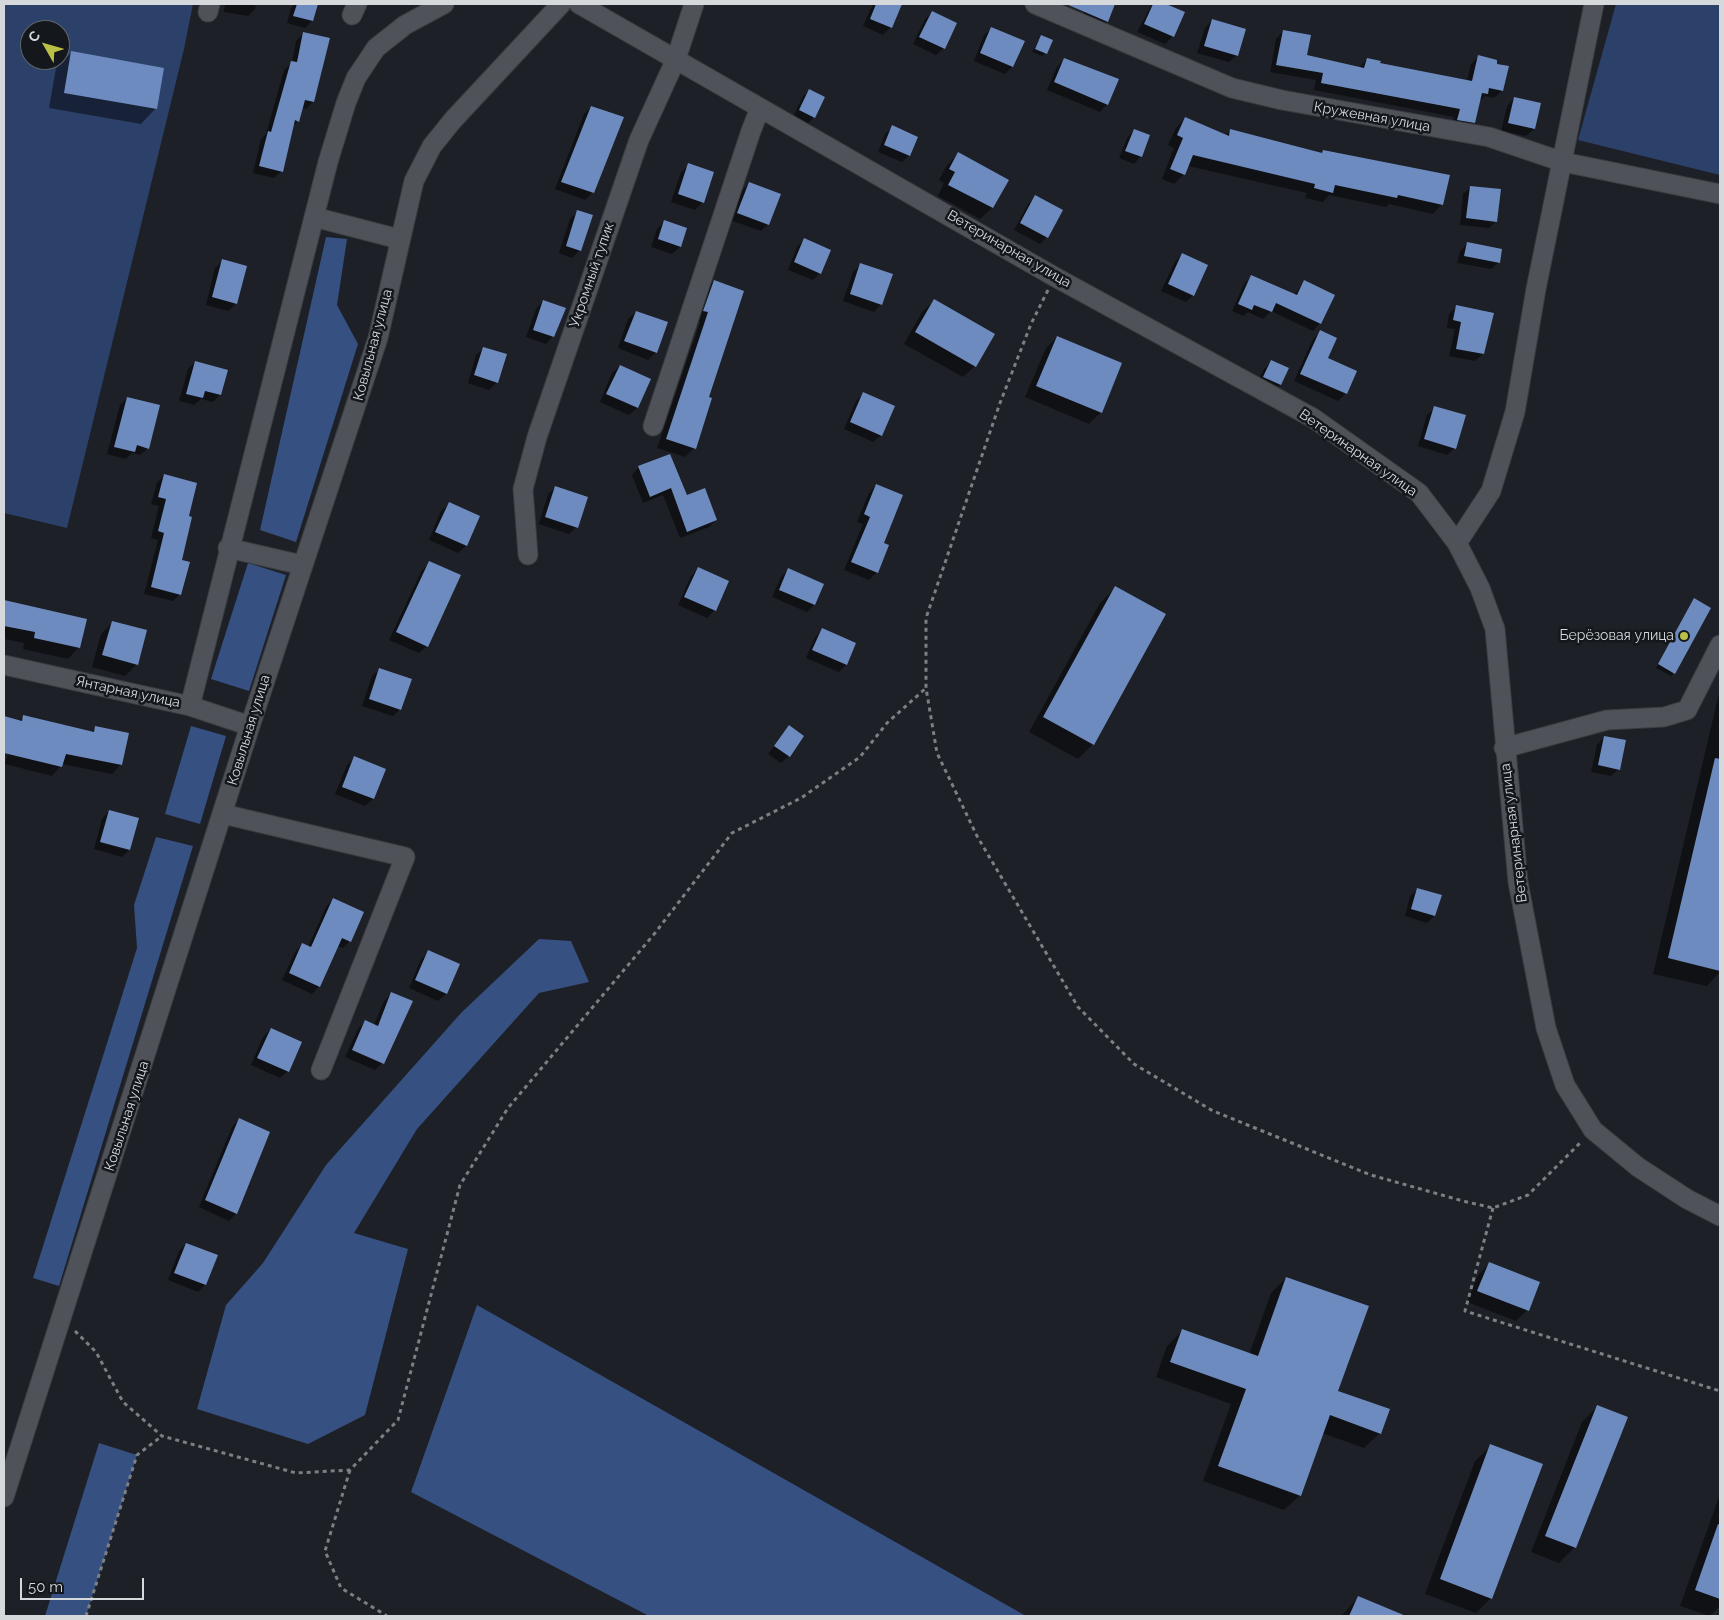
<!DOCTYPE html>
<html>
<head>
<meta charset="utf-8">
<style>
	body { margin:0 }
	#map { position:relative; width:1724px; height:1620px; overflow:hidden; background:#1d2026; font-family:Raleway,sans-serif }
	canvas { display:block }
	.frame { position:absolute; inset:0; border:5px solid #d6d9dc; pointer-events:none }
	.north { position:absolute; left:20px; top:20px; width:50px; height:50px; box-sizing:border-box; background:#14171c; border:1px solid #626569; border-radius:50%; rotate:308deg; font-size:14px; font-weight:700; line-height:20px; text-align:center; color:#d6d9dc }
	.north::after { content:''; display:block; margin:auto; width:18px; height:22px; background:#bac045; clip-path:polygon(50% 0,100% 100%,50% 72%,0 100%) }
	.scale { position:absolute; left:20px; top:1578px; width:124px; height:22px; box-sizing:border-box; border:2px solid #d6d9dc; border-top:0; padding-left:6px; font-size:15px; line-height:18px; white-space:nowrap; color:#d6d9dc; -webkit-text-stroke:4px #14171c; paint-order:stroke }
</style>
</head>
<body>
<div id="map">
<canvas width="1724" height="1620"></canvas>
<div class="frame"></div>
<div class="north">С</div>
<div class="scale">50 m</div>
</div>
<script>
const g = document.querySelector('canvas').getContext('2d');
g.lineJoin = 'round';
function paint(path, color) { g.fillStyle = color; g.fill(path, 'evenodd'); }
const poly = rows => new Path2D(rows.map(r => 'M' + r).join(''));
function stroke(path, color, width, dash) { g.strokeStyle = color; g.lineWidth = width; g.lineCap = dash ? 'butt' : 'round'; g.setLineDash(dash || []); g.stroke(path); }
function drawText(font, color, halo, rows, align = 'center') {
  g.font = font + ' Raleway,sans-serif'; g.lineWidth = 5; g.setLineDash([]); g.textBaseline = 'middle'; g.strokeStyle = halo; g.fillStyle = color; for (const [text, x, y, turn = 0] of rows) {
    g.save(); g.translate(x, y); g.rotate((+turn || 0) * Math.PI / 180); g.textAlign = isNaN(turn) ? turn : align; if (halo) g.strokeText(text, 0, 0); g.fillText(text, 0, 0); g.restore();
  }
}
const green = poly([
	[4,4,193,4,184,49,67,528,4,513],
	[30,30,60,30,60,60,30,60],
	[1616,4,1720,4,1720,175,1578,140]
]);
const forest = poly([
	[326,237,347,239,337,305,358,344,296,542,260,530],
	[248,563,286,575,249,691,211,679],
	[191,726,226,736,200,824,165,814],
	[156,837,193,846,59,1286,33,1278,137,948,134,905],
	[539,939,571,941,589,982,539,993,417,1129,354,1233,408,1249,365,1415,308,1444,197,1409,226,1305,263,1263,326,1165,461,1013],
	[477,1305,1026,1616,649,1616,411,1492],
	[99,1443,137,1455,86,1616,45,1616]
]);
const shadow = poly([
	[225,4,256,4,255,9,248,16,224,12],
	[295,4,316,5,312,21,305,28,287,23,291,8],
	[873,4,900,4,891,27,883,35,863,26],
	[1069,4,1114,4,1107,21,1100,28,1081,21,1085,11],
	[1152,4,1163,4,1183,12,1173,36,1165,44,1137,32],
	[932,12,944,48,936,55,913,44,925,19],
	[1212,20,1237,55,1229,62,1197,53,1205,28],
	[992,28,1023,42,1012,67,1005,74,974,61,984,35],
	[1283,31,1306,56,1359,68,1367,59,1379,64,1467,81,1471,64,1478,57,1502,91,1494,98,1485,96,1480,101,1474,122,1466,130,1451,127,1454,117,1314,90,1316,80,1270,72,1276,39],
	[304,33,313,102,306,109,302,108,298,121,292,127,282,171,274,178,253,173,261,139,266,134,284,70,292,63,296,41],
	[1041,36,1046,53,1042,56,1032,52],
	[71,53,156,108,141,124,49,108,56,68],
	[1065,59,1107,104,1100,112,1047,90,1057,67],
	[809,90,814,117,807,124,793,117,802,98],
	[1514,98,1539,104,1534,129,1526,136,1501,131,1507,106],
	[591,107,622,118,592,193,585,200,555,189,584,114],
	[1185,118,1225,136,1231,130,1321,154,1323,151,1442,204,1433,214,1389,204,1386,207,1329,195,1323,202,1305,198,1307,193,1188,166,1184,174,1174,184,1162,179,1174,148,1168,145,1176,128],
	[893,127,909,155,902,162,878,152,885,134],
	[1134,130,1141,156,1134,164,1119,158,1127,138],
	[958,154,1007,180,992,208,980,219,938,196,944,183,939,180,947,165],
	[689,165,703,202,695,210,671,202,681,172],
	[749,184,768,224,761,231,730,220,741,191],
	[1471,187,1496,221,1489,228,1460,225,1463,194],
	[1036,197,1047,237,1040,244,1014,230,1028,204],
	[578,212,580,250,572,258,559,253,570,219],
	[665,221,686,229,680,247,672,254,651,247,657,229],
	[804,240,820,273,813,280,788,270,797,247],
	[1467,244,1499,262,1491,269,1457,263,1460,251],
	[1182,254,1193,295,1186,302,1161,291,1175,262],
	[223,261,236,303,229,311,206,305,215,268],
	[860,265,881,304,874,312,843,301,853,272],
	[1252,277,1294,295,1304,282,1320,323,1313,331,1271,311,1263,319,1248,312,1244,316,1232,311,1244,284],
	[714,281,707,398,694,448,685,457,657,448,700,322,695,320,705,290],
	[543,301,553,336,546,344,526,337,536,309],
	[934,301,975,366,963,377,904,344,922,312],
	[1456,307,1483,354,1475,361,1449,356,1455,329,1447,328,1449,314],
	[636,312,656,352,648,360,618,348,628,319],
	[1321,332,1326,358,1346,393,1338,401,1294,381,1313,339],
	[1057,337,1121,364,1100,413,1089,424,1025,397,1046,348],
	[484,348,497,382,489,390,468,383,476,355],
	[1272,361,1287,369,1280,385,1272,392,1256,384,1264,369],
	[195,362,227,371,220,395,213,402,201,399,194,405,179,401,188,369],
	[620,366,649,379,637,408,629,415,600,402,612,373],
	[864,393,881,435,873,442,844,429,856,401],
	[127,398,148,448,140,455,132,453,126,459,107,454,120,405],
	[1435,408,1455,448,1447,455,1418,446,1427,415],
	[639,467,686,496,716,520,709,527,680,538,663,495,643,503,632,475],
	[164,475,187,517,180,561,180,594,173,601,144,594,158,540,151,538,159,506,151,504,157,483],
	[876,485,877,572,869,580,844,570,863,524,857,522,869,493],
	[556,487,577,527,569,534,539,524,548,494],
	[449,504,478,517,466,546,458,553,429,540,441,511],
	[430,563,427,646,419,653,389,640,422,570],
	[698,569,715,610,707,618,678,605,691,576],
	[788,570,823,584,814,605,807,612,772,597,781,577],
	[1115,588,1093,744,1078,759,1029,732,1100,603],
	[1694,600,1674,673,1671,676,1656,668],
	[4,602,85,620,79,647,68,659,23,649,24,643,4,639],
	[112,623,137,664,125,676,92,667,101,634],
	[822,630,855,644,846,665,839,672,806,658,815,637],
	[380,669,400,709,393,716,362,706,372,676],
	[1720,689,1720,972,1707,986,1653,974],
	[24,716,90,733,95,728,121,764,112,774,62,764,52,776,5,764,8,752,4,751,4,717,19,721],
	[789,727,789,756,781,763,768,754],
	[1604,737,1619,769,1611,776,1591,772,1597,745],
	[354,758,384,770,373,799,365,806,335,794,347,765],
	[109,811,129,850,122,857,94,849,102,819],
	[1418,889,1434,916,1427,923,1405,916,1410,896],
	[333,899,350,941,343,948,337,946,319,986,312,994,282,980,295,952,302,944,308,947,326,907],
	[429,952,458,965,446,994,438,1001,409,988,421,959],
	[391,994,382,1063,375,1070,345,1057,358,1029,366,1021,374,1025,384,1001],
	[271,1029,288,1071,280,1078,251,1065,263,1037],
	[239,1119,236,1213,229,1221,199,1207,232,1127],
	[186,1244,205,1285,198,1292,168,1280,179,1251],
	[1489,1264,1527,1310,1516,1321,1467,1302,1478,1275],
	[1286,1278,1337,1392,1380,1433,1364,1448,1322,1433,1300,1495,1284,1510,1203,1481,1231,1404,1156,1377,1167,1346,1182,1331,1249,1355,1271,1293],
	[1597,1407,1626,1418,1574,1548,1559,1563,1531,1552,1582,1422],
	[1491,1446,1491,1598,1476,1613,1425,1594,1475,1461],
	[1720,1494,1720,1606,1710,1616,1680,1606],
	[1358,1598,1404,1616,1341,1616]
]);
const building = poly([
	[297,4,318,4,313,21,293,16],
	[876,4,902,4,892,28,870,19],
	[1066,4,1115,4,1108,22],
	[1153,4,1166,4,1185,12,1174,37,1144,24],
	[932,11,957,23,945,49,919,37],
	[1212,19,1246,29,1238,56,1204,46],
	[991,27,1025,41,1013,67,980,53],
	[1283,30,1311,35,1307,55,1364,68,1367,58,1381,61,1380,63,1472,81,1478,55,1497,60,1497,64,1509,66,1503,91,1489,88,1488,94,1482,93,1475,123,1457,120,1460,109,1321,83,1323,73,1276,65],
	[303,32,330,38,314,102,305,100,299,122,295,120,283,172,259,166,268,131,271,132,291,61,297,62],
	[1041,35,1053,40,1047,54,1035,49],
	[71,51,164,68,157,109,64,93],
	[1064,58,1119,79,1108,105,1054,82],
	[809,89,825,97,815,118,799,110],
	[1514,97,1541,103,1535,129,1508,123],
	[591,106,624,117,594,193,561,182],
	[1185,117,1229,136,1230,129,1322,153,1323,150,1450,175,1443,205,1398,195,1397,198,1335,185,1333,193,1314,188,1315,184,1193,155,1185,175,1170,169,1183,138,1177,135],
	[892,125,918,137,910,156,884,145],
	[1134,129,1150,135,1142,157,1125,151],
	[958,152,1009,180,993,208,948,185,955,172,949,169],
	[688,163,714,172,704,203,678,194],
	[749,182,781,194,769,225,737,213],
	[1470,186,1501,189,1497,222,1466,218],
	[1035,195,1063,210,1048,238,1020,223],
	[577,210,593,215,581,251,566,246],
	[664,220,687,228,681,247,658,239],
	[804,238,831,250,821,274,794,262],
	[1467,242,1502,249,1500,263,1464,256],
	[1182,253,1208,265,1194,296,1168,284],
	[222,259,247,266,237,304,212,297],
	[860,263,893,274,882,305,850,294],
	[1251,275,1297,295,1304,280,1335,295,1321,324,1276,303,1272,312,1254,305,1252,310,1238,304],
	[714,280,744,291,709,397,712,398,696,449,666,439,708,312,703,311],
	[934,299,995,334,976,367,915,332],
	[543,300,566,308,554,337,533,330],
	[1456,305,1494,313,1484,354,1456,349,1461,322,1453,320],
	[636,311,668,322,657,353,624,341],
	[1320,330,1337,338,1328,358,1357,371,1347,394,1300,374],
	[1057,336,1122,363,1102,413,1036,386],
	[483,347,507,354,498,383,474,375],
	[1271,360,1289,368,1281,385,1263,377],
	[195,361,228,370,221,395,205,391,203,398,186,394],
	[620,365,651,379,638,408,606,394],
	[863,392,895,406,882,436,850,422],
	[127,397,160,405,149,449,137,445,135,452,114,447],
	[1434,406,1466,415,1456,449,1424,439],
	[670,454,687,495,705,488,717,520,687,532,671,488,650,497,638,466],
	[164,474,197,483,189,516,192,517,182,560,190,562,181,595,151,587,164,533,158,531,166,499,158,497],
	[876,484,903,495,884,543,889,545,878,573,851,562,870,517,864,514],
	[555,486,588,497,578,528,545,517],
	[449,502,480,516,467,546,435,532],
	[429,561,461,575,428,647,396,632],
	[698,567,729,581,716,611,684,597],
	[788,568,824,584,815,605,779,590],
	[1115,586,1166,614,1094,745,1043,717],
	[1694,598,1711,608,1675,674,1658,664],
	[4,600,87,619,80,648,34,638,35,632,4,626],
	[112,621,147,630,138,665,102,655],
	[822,628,856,643,847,665,812,650],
	[379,668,412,679,401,710,369,699],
	[23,715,94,732,95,726,129,733,122,765,66,754,62,767,4,753,4,716,22,721],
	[789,725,804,736,790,757,774,746],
	[1604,736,1626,740,1620,770,1598,765],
	[354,756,386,769,374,799,342,787],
	[1715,758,1720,759,1720,971,1668,958],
	[109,810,139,818,130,850,100,842],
	[1417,888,1442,895,1435,916,1411,909],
	[333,898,364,912,351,942,342,938,320,987,289,973,302,943,311,947],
	[428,950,460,964,447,994,415,980],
	[391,992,413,1001,384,1064,352,1050,365,1020,378,1026],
	[271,1028,302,1042,289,1072,257,1058],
	[239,1118,270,1132,237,1214,205,1200],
	[186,1243,218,1255,206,1285,174,1273],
	[1489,1262,1540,1282,1529,1311,1477,1291],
	[1286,1277,1369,1306,1338,1391,1390,1409,1381,1434,1330,1415,1301,1496,1218,1466,1246,1389,1170,1362,1182,1329,1258,1356],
	[1597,1405,1628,1417,1576,1548,1545,1536],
	[1490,1444,1543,1464,1492,1599,1440,1579],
	[1718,1524,1720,1525,1720,1599,1695,1590],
	[1358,1596,1406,1616,1349,1616]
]);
const path = poly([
	[1048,290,1031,324,1000,403,926,618,926,688,937,753,977,836,1078,1007,1134,1064,1213,1111,1371,1175,1463,1201,1493,1208,1528,1195,1582,1141],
	[1493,1208,1465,1311,1720,1391],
	[75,1331,96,1352,123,1402,162,1436,296,1473,350,1470,398,1420,460,1185,508,1108,655,933,732,833,801,798,860,757,887,723,926,688],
	[350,1470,325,1551,341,1588,387,1616],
	[86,1616,137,1455,162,1436]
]);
const minor = poly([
	[579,4,1055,277,1313,418,1419,493,1457,543,1480,588,1495,629,1518,882,1546,1028,1565,1085,1593,1130,1638,1167,1687,1199,1720,1216],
	[1035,4,1232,88,1282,100,1489,137,1563,162,1720,194],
	[208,12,210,4],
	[352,15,357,4],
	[314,217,399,239],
	[653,426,751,131,760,108],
	[1457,543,1491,491,1515,412,1536,289,1594,4],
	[228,548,302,565],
	[528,555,523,489,537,437,639,140,676,59,694,4],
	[4,665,190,706,250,726],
	[190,706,328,162,346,103,356,78,376,48,405,25,444,4],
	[1504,748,1607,720,1664,717,1687,710,1720,645],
	[223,814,405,857,321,1070],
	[4,1497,250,726,378,338,414,181,432,146,453,120,561,4]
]);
const markers = [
	[1684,636,5,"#bac045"]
];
const streetNames = [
	["Кружевная улица",1372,117,10],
	["Ветеринарная улица",1009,249,30],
	["Укромный тупик",592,275,-71],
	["Ковыльная улица",373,345,-75],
	["Ветеринарная улица",1358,453,35],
	["Янтарная улица",128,692,12],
	["Ковыльная улица",249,730,-73],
	["Ветеринарная улица",1514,833,-97],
	["Ковыльная улица",127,1116,-72]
];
const poiNames = [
	["Берёзовая улица",1674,636]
];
paint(green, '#2c4169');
paint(forest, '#365081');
paint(shadow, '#0007');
paint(building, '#6e8bc0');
stroke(minor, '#393c40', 21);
stroke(path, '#7c7f84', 3, [4, 4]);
stroke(minor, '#4f5359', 19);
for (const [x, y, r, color] of markers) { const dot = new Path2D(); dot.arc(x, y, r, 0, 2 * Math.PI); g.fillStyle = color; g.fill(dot); stroke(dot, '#14171c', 2); }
drawText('14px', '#d6d9dc', '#14171c', streetNames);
drawText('14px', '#d6d9dc', '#14171c', poiNames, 'right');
</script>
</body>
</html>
